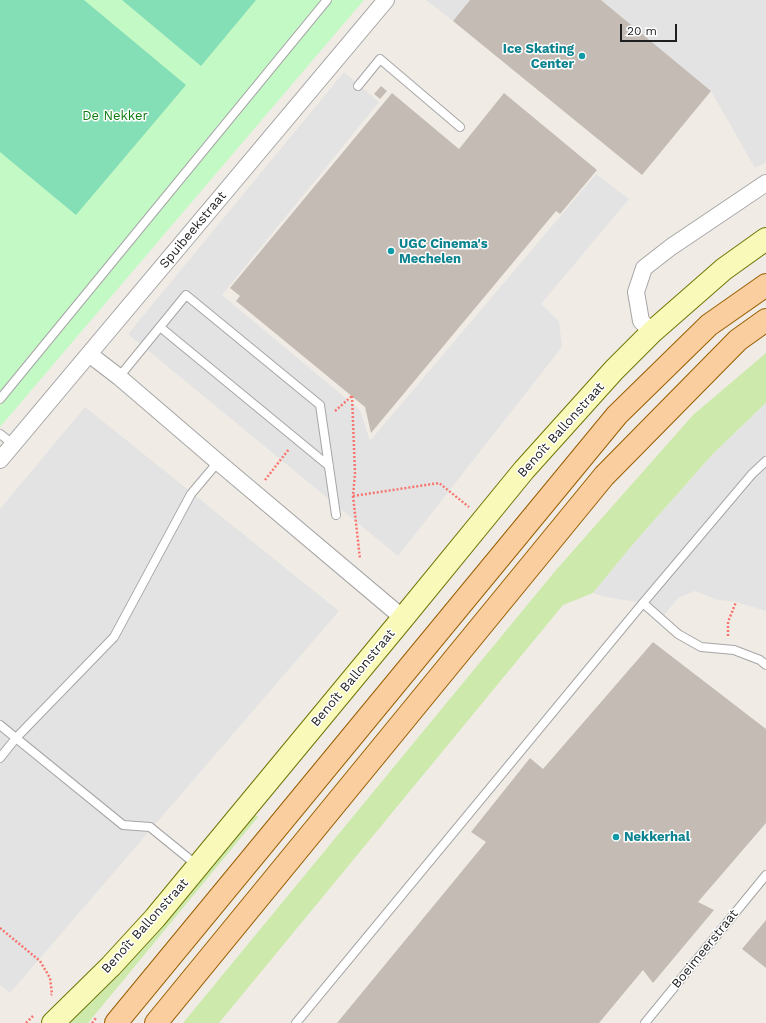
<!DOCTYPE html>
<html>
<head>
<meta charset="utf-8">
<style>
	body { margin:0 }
	#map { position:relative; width:766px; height:1023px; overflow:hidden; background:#f0ece5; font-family:"Work Sans",sans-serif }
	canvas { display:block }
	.scale { position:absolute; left:620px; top:24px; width:57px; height:18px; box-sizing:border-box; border:2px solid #1f1f1f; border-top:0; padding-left:5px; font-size:12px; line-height:14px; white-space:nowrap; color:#1f1f1f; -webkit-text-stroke:3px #fff; paint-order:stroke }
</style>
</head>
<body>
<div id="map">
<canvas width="766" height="1023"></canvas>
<div class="scale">20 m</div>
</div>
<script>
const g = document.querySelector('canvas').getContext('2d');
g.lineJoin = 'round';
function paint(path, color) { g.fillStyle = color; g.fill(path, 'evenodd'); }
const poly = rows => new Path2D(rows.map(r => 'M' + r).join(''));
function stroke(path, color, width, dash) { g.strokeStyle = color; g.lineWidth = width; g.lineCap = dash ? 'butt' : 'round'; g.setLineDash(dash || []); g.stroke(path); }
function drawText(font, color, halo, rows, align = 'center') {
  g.font = font + ' "Work Sans",sans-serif'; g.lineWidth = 3; g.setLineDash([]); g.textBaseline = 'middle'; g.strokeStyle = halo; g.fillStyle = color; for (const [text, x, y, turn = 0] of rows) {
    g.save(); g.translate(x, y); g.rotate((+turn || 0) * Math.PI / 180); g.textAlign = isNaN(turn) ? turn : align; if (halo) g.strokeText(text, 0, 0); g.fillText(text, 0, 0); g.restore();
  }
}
const grass = poly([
	[766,353,766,403,713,454,635,542,593,593,563,605,219,1023,183,1023,556,570,693,415],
	[255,815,258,817,88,1023,68,1023,163,925]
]);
const park = poly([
	[0,0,364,0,0,427]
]);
const pitch = poly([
	[0,0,84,0,186,85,76,215,0,152],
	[122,0,256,0,201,66]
]);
const parking = poly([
	[426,0,470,0,453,21],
	[601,0,766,0,766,162,755,168,711,91],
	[344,72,379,102,222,295,360,410,370,441,596,174,629,199,541,304,559,321,562,347,398,556,128,334],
	[766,403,766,611,736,602,718,600,695,591,678,598,661,619,643,603,605,597,593,593,635,542,713,454],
	[85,407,339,611,10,993,0,985,0,509]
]);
const building = poly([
	[470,0,601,0,711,91,642,175,453,21],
	[381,86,387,91,380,99,374,94],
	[392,93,459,149,504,93,597,170,560,214,556,211,371,433,365,407,236,301,240,296,230,288],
	[653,642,766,729,766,823,698,902,714,910,653,983,643,970,599,1023,337,1023,486,842,471,832,530,758,543,769],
	[766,920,766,968,742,949]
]);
const path = poly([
	[352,396,355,473,353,496,360,559],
	[335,411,352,396],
	[265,480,289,449],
	[353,496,439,483,469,507],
	[728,636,728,622,736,602],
	[0,928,40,961,50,978,52,994,51,995],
	[26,1023,33,1016],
	[92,1023,96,1018]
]);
const lane = poly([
	[358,86,380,59,460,127],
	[160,327,329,466],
	[119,377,186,295,320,405,336,515],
	[0,399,327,0],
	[0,434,13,444],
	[643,603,678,634,701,647,734,650,760,660,766,665],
	[0,725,123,825,150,827,198,866],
	[0,758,16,738,114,637,191,494,218,462],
	[296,1023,643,603,752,474,766,461],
	[645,1023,766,875]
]);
const street = poly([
	[652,332,641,321,636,292,644,268,671,247,766,183],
	[89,354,119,377,218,462,403,618],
	[0,460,386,0]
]);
const secondary = poly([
	[53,1023,111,966,155,918,403,618,524,470,614,370,652,332,724,269,766,239]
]);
const primary = poly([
	[116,1023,617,415,709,325,766,285],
	[156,1023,604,476,738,340,766,320]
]);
const markers = [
	[582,56,4,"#0f9aa8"],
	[391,251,4,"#0f9aa8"],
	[616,837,4,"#0f9aa8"]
];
const cultureNames = [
	["Ice Skating",574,49,"right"],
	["Center",574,64,"right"],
	["UGC Cinema's",399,244],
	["Mechelen",399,259],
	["Nekkerhal",624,837]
];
const parkNames = [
	["De Nekker",115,116]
];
const streetNames = [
	["Spuibeekstraat",193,230,-50],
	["Benoît Ballonstraat",561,430,-48],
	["Benoît Ballonstraat",353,678,-50],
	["Benoît Ballonstraat",145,926,-48],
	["Boeimeerstraat",705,949,-51]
];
paint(grass, '#cde9ac');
paint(park, '#c3f9c5');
paint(pitch, '#84deb6');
paint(parking, '#e3e3e3');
paint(building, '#c4bbb5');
stroke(lane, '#a6a6a6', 10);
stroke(street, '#a6a6a6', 18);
stroke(secondary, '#707606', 24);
stroke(primary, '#985e02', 24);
stroke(path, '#f8756e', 2.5, [2, 2]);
stroke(lane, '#fff', 8);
stroke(street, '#fff', 16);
stroke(secondary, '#f9f9ba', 22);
stroke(primary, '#fbce9f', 22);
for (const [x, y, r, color] of markers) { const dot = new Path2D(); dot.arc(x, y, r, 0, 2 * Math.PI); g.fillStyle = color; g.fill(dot); stroke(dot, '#fff', 1.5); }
drawText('bold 13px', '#0d838f', '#fff', cultureNames, 'left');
drawText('13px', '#0d7d10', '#fff', parkNames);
drawText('13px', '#1f1f1f', '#fff', streetNames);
</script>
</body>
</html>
